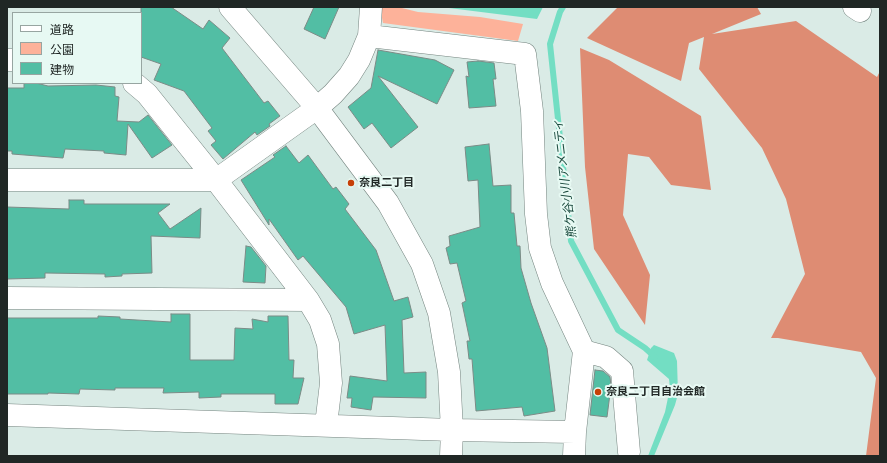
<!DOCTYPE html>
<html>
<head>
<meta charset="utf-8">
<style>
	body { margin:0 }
	#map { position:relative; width:887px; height:463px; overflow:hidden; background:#daebe6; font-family:Raleway,"Noto Sans JP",sans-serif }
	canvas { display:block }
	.frame { position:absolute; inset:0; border:8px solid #202725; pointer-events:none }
	.legend { position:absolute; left:12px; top:12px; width:130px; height:72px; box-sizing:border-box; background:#e7f9f3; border:1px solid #97a5a1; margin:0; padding:5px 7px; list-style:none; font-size:12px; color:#202725 }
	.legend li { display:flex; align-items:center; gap:8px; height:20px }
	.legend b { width:20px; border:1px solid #97a5a1 }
</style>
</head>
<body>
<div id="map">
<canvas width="887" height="463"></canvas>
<div class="frame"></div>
<ul class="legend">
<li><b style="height:5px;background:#fff"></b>道路</li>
<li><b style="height:11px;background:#fdb29a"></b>公園</li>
<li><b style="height:11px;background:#52bea4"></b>建物</li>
</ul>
</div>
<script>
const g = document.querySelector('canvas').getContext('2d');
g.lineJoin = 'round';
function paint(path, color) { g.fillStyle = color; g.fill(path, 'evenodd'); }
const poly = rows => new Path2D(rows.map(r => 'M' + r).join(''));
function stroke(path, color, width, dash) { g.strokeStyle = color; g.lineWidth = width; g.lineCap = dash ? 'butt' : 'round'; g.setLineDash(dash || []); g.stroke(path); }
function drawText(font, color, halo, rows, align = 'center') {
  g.font = font + ' Raleway,"Noto Sans JP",sans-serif'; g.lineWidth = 4; g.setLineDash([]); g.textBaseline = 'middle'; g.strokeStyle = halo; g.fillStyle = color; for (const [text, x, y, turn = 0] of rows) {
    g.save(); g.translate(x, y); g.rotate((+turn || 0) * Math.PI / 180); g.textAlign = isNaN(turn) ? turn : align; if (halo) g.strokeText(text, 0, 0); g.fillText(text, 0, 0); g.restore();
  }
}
const green = poly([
	[380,7,398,7,418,12,480,17,523,24,518,41,383,23]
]);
const forest = poly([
	[618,7,757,7,761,14,712,34,796,21,877,77,880,71,880,456,866,456,876,378,861,352,778,338,771,338,805,274,786,199,762,148,699,69,704,37,689,43,681,81,587,38],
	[580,48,609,60,701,116,711,190,671,185,649,157,628,154,623,215,650,275,645,325,594,249,585,167]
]);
const water = poly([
	[441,7,543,7,537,19],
	[654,345,674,353,677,361,678,394,675,405,654,456,648,456,665,412,670,388,669,379,647,360,651,348]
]);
const stream = poly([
	[563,7,560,12,550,44,571,241,618,330,645,348,655,357]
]);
const building = poly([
	[141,7,171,7,203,29,209,20,230,38,222,48,264,103,268,101,280,116,269,124,270,126,257,135,255,132,223,159,211,145,216,141,208,131,212,128,184,91,154,80,161,64,141,57,141,7],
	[314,7,339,7,325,39,304,29,314,7],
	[378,50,435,60,454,70,437,104,378,76,418,127,391,148,372,123,364,129,348,107,371,88,378,50],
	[478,61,494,63,496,79,493,79,496,106,469,108,466,76,469,77,467,62,478,61],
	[24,83,36,83,48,86,96,85,115,87,115,96,119,97,117,121,139,122,148,115,172,145,152,158,128,124,126,155,104,153,104,151,65,149,63,158,12,154,12,151,7,151,7,88,24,88,24,83],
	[489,144,493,186,511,185,511,213,514,213,517,246,520,246,521,268,531,303,547,348,555,411,524,416,522,407,476,411,472,359,469,359,467,341,470,341,462,303,466,301,457,263,450,264,446,248,450,246,449,236,480,227,478,180,468,181,465,147,489,144],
	[286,146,299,163,308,155,333,189,336,187,349,204,345,209,376,250,394,301,408,297,413,317,402,320,404,373,426,372,426,398,373,397,371,410,351,407,352,398,347,398,350,376,387,381,385,325,354,334,346,307,303,256,298,260,269,219,269,225,241,180,275,157,273,155,286,146],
	[69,200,84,200,84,204,170,204,158,213,170,229,201,208,200,238,151,236,152,273,122,274,122,276,105,277,105,274,45,273,45,278,7,279,7,207,69,209,69,200],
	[246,246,251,247,266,266,265,283,243,282,246,246],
	[171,314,190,314,190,360,234,360,235,328,253,329,252,319,268,322,268,316,288,316,289,360,294,360,293,378,304,378,298,404,275,404,275,394,221,394,221,397,199,398,199,392,163,393,164,388,115,388,115,390,80,389,79,394,48,393,48,394,7,394,7,318,98,318,98,316,120,317,120,319,171,322,171,314],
	[595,370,603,371,610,377,611,386,607,417,590,415,595,370]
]);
const minor = poly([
	[230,7,317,108,388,203,422,264,439,313,449,372,452,430,451,456],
	[854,7,860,11],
	[369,36,525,54,532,111,536,214,540,248,552,283,584,351,575,432,574,456],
	[7,60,13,60],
	[134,83,147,94,216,180,308,300,320,320,328,344,331,383,326,425],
	[7,180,216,180,317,108,333,94,349,76,359,60,369,36,371,7],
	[7,298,308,300],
	[584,351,606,357,622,371,629,452],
	[7,415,452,430,575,432]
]);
const markers = [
	[351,183,4,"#c63f07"],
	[598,392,4,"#c63f07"]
];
const poiNames = [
	["奈良二丁目",359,183],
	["奈良二丁目自治会館",606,392]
];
const waterNames = [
	["熊ケ谷小川アメニティ",565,179,-97]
];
paint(green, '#fdb29a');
paint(forest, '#de8c73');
paint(water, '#73dec3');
stroke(stream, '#73dec3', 6);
paint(building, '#52bea4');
stroke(building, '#7b8b86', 1);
stroke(minor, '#74847f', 23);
stroke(minor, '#fff', 22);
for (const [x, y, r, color] of markers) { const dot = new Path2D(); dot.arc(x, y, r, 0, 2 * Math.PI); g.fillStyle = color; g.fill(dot); stroke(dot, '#e7f9f3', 1.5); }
drawText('bold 11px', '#202725', '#e7f9f3', poiNames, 'left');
drawText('italic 12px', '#1b4a3e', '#e7f9f3', waterNames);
</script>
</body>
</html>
